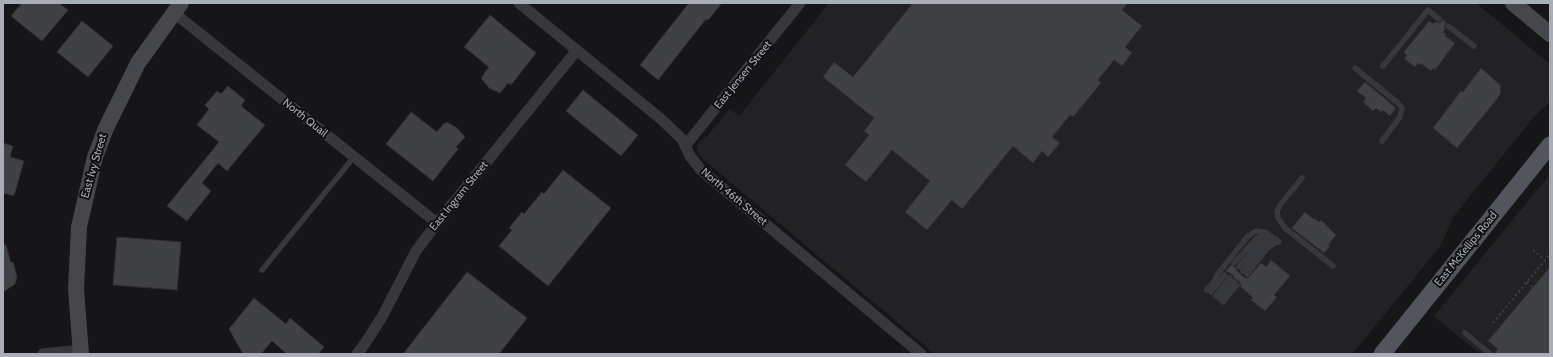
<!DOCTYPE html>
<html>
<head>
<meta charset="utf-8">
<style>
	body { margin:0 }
	#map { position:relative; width:1553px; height:357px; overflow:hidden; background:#161618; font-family:Cabin,sans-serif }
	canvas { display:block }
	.frame { position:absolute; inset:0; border:4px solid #a8adb8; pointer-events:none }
</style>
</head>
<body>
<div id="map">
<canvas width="1553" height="357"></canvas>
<div class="frame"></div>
</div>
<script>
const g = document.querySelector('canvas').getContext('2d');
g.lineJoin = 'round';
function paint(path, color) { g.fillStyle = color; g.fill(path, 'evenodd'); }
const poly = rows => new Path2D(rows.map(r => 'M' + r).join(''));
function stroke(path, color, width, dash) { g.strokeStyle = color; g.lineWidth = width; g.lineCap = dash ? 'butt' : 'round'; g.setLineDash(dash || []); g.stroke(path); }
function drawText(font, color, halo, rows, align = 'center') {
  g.font = font + ' Cabin,sans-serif'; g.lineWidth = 4; g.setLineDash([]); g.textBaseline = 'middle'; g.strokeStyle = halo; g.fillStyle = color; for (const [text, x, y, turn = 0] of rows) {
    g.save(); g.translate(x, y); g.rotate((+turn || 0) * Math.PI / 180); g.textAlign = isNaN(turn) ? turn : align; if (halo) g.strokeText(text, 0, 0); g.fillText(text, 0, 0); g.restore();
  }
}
const built = poly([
	[829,3,1476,3,1550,64,1550,102,1534,117,1453,217,1441,245,1359,346,1351,354,935,354,704,160,698,153,697,148,698,143,708,135,730,109,739,116],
	[1550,174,1550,354,1480,354,1434,316]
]);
const building = poly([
	[22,3,59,3,68,10,42,41,11,16,22,3],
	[689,3,722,3,708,20,706,19,658,80,640,65,689,3],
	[913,3,1128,3,1122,10,1142,26,1125,47,1132,53,1122,66,1114,60,1098,80,1101,83,1073,117,1070,115,1052,137,1060,143,1048,157,1042,151,1033,163,1013,146,962,209,952,200,927,230,905,212,930,181,892,150,866,182,845,165,869,135,864,131,874,118,823,77,834,62,853,77,913,3],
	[490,15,536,53,511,85,508,83,500,93,489,88,481,78,489,67,464,47,490,15],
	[1443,20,1446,22,1444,26,1445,29,1443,32,1446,34,1445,36,1455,43,1435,70,1434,68,1431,71,1422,64,1421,65,1418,63,1415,67,1404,59,1407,55,1404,52,1429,21,1433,24,1436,22,1440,23,1443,20],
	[82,21,113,46,88,77,57,52,82,21],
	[1481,68,1500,85,1501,92,1497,99,1457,148,1433,128,1461,91,1463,92,1481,68],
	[1365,82,1396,108,1390,116,1383,110,1381,112,1376,108,1373,111,1363,102,1366,98,1357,91,1365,82],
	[228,86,245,100,241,106,265,125,227,171,218,163,202,183,211,191,187,221,167,206,219,142,197,125,209,109,205,105,217,91,221,94,228,86],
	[583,90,638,135,621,156,566,111,583,90],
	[411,112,437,132,444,123,445,124,447,122,457,128,465,137,456,147,458,149,433,181,386,144,411,112],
	[3,143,13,146,10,157,24,161,14,196,3,193,3,143],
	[563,170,611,208,548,286,499,246,512,230,509,228,522,212,524,214,542,192,544,194,563,170],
	[1305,212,1313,219,1314,218,1319,222,1321,220,1336,235,1328,245,1330,246,1324,253,1292,228,1305,212],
	[117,237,181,242,177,290,113,285,117,237],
	[3,245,6,245,11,263,13,262,17,277,15,284,3,292,3,245],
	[1271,260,1290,276,1274,295,1277,297,1265,311,1251,300,1253,298,1241,287,1240,282,1234,278,1233,275,1226,271,1231,265,1235,267,1236,270,1245,278,1248,278,1261,263,1266,267,1271,260],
	[1550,267,1550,354,1494,354,1498,349,1488,341,1550,267],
	[467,272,527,318,499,354,403,354,467,272],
	[254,298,286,324,290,318,324,347,318,354,287,354,272,341,261,354,243,354,229,329,254,298]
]);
const path = poly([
	[1533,250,1545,260],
	[1527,282,1539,293],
	[1534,294,1540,287],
	[1493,323,1550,254]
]);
const lane = poly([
	[1448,26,1474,46],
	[1383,66,1428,10,1439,19],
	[1355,68,1398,103,1402,108,1400,117,1382,141],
	[1302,178,1280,205,1277,212,1278,218,1285,228,1333,266],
	[1234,263,1255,240,1262,235,1268,234],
	[1239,267,1259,243,1267,237,1271,236],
	[262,270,354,157],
	[1243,271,1264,245,1276,239],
	[1247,274,1267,248,1277,242],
	[1207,290,1215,280,1217,275,1248,236,1256,231,1265,232,1279,242],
	[1211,292,1225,275],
	[1216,296,1230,278],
	[1220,299,1234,282],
	[1223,302,1237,285],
	[1465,333,1490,354]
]);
const street = poly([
	[519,3,661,119,682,139,690,156,701,170,921,354],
	[173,12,437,223],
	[685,146,800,3],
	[43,354,81,350],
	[357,354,364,345,382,317,416,251,437,223,577,50]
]);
const secondary = poly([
	[1513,3,1550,34],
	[81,354,76,289,79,227,95,157,106,128,138,63,181,3]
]);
const primary = poly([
	[1382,354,1550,145]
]);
const streetNames = [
	["East Jensen Street",743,75,-51],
	["North Quail",305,118,39],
	["East Ivy Street",94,166,-74],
	["East Ingram Street",459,196,-51],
	["North 46th Street",734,197,40],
	["East McKellips Road",1466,249,-51]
];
paint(built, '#222225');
paint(building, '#404145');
stroke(building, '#303034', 1);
stroke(path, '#3d3f44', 2, [2, 3]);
stroke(lane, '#37383d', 5.5);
stroke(street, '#37383d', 11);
stroke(secondary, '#45474d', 16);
stroke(primary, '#53555c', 17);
drawText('11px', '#a8adb8', '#111113', streetNames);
</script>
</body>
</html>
